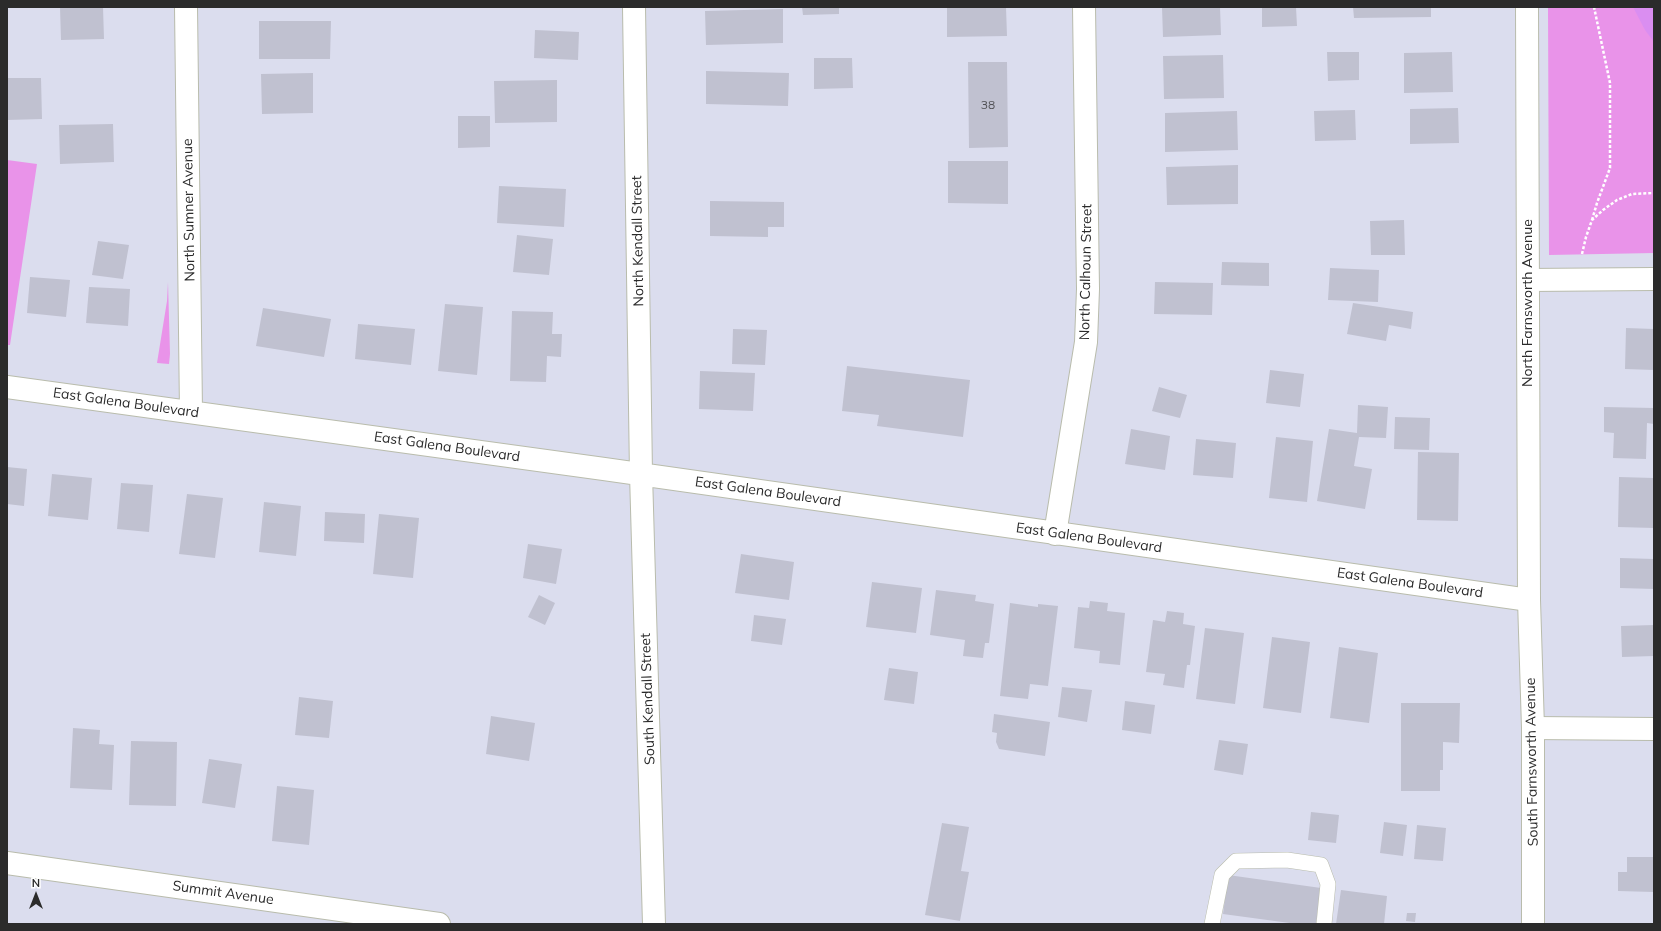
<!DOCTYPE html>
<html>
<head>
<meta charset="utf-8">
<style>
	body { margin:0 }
	#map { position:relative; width:1661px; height:931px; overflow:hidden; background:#dbddee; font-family:Mulish,sans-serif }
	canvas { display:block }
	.frame { position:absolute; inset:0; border:8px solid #2b2b2b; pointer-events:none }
	.north { position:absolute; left:16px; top:875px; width:40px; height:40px; -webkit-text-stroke:3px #fff; paint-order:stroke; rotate:0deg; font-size:11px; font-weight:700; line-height:16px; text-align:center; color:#2b2b2b }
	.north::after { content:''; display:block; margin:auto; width:14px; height:18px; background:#2b2b2b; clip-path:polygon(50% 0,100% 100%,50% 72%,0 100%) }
</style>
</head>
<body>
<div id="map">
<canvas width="1661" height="931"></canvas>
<div class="frame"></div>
<div class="north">N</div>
</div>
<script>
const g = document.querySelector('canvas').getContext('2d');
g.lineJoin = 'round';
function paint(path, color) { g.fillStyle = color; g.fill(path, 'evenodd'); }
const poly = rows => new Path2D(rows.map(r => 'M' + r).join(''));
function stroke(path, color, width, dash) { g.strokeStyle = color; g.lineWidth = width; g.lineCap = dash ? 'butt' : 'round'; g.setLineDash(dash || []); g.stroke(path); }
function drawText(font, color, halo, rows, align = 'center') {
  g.font = font + ' Mulish,sans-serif'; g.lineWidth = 3; g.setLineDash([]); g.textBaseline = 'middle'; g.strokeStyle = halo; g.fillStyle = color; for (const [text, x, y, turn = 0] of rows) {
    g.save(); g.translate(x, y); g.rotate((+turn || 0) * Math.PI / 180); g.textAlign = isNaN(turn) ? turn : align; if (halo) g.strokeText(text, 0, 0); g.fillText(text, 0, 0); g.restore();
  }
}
const green = poly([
	[1548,7,1654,7,1654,253,1549,255],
	[7,160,37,164,10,345,7,345],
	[168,282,170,354,169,364,157,363,167,301]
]);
const pitch = poly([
	[1633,7,1654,7,1654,42,1645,30]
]);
const building = poly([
	[60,7,103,7,104,39,61,40],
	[802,7,839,7,839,14,803,15],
	[947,7,1006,7,1007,36,947,37],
	[1162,7,1220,7,1221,35,1163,37],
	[1262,7,1296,7,1297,26,1262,27],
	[1353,7,1431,7,1431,17,1354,18],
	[783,9,783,43,706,45,705,11],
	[259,21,331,21,330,59,259,59],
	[535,30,579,32,578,60,534,58],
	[1327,52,1359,52,1359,80,1328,81],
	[1452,52,1453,92,1404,93,1404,53],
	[1223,55,1224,98,1164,99,1163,56],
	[814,58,852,58,853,88,814,89],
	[968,62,1007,62,1008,147,969,148],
	[706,71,789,73,788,106,706,104],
	[313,73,313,113,262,114,261,74],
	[7,78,41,78,42,119,7,120],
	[557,80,557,122,495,123,494,81],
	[1458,108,1459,143,1410,144,1410,109],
	[1355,110,1356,140,1315,141,1314,111],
	[1237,111,1238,150,1165,152,1165,113],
	[458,116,490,116,490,147,458,148],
	[113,124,114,162,60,164,59,125],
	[948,161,1008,161,1008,204,948,203],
	[1238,165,1238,204,1167,205,1166,167],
	[499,186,566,189,564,227,497,223],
	[710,201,784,202,784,227,768,227,768,237,710,236],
	[1404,220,1405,255,1371,255,1370,221],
	[517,235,553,239,549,275,513,272],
	[98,241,129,245,123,279,92,275],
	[1222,262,1269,263,1269,286,1221,285],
	[1330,268,1379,270,1378,302,1328,300],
	[30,277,70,280,66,317,27,313],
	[1155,282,1213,283,1212,315,1154,314],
	[89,287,130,289,128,326,86,323],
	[1353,303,1413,312,1411,329,1389,325,1386,341,1347,334],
	[445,304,483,307,477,375,438,371],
	[263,308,331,319,324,357,256,346],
	[512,311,553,312,552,334,562,334,561,357,547,356,546,382,510,381],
	[358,324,415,329,411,365,355,359],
	[1626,328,1654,329,1654,370,1625,369],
	[733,329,767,330,765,365,732,364],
	[847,366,970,380,963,437,877,426,879,415,842,411],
	[1270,370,1304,374,1300,407,1266,403],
	[700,371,755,373,753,411,699,409],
	[1159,387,1187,395,1180,418,1152,411],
	[1358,405,1388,407,1386,438,1359,437,1354,466,1372,469,1365,509,1317,501,1329,429,1357,433],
	[1604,407,1654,408,1654,424,1647,423,1646,459,1613,458,1614,433,1604,432],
	[1395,417,1430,418,1429,450,1394,449],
	[1131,429,1170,436,1165,470,1125,464],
	[1276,437,1313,441,1307,502,1269,498],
	[1196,439,1236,443,1233,478,1193,475],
	[1418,452,1459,453,1458,521,1417,520],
	[7,467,27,469,24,506,7,504],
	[52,474,92,478,88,520,48,516],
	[1619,477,1654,478,1654,528,1618,527],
	[121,483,153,485,149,532,117,529],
	[187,494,223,498,215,558,179,554],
	[264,502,301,506,296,556,259,552],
	[325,512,365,514,364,543,324,541],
	[379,514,419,518,413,578,373,574],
	[528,544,562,549,556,584,523,578],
	[741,554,794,562,789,600,735,593],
	[1620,558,1654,559,1654,589,1620,588],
	[872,582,922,588,916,633,866,627],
	[936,590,976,595,975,601,994,604,989,643,985,643,983,658,963,656,965,640,930,635],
	[539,595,555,603,545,625,528,617],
	[1090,601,1108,603,1107,611,1125,613,1120,665,1099,663,1100,651,1074,648,1078,607,1089,608],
	[1010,603,1038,607,1038,604,1058,606,1048,686,1030,684,1028,699,1000,696],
	[1167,611,1184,613,1183,624,1195,626,1190,665,1187,665,1184,688,1163,685,1165,674,1146,672,1153,620,1165,622],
	[754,615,786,619,782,645,751,641],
	[1654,625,1654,656,1622,657,1621,626],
	[1205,628,1244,633,1235,704,1196,699],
	[1272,637,1310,642,1301,713,1263,708],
	[1339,647,1378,653,1369,723,1330,718],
	[889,668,918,672,914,704,884,700],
	[1062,687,1092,690,1087,722,1058,717],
	[299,697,333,701,329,738,295,735],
	[1125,701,1155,705,1151,734,1122,730],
	[1401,703,1460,703,1459,743,1443,742,1443,770,1440,770,1440,791,1401,791],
	[994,714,1050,722,1045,756,999,749,996,742,997,733,992,732],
	[491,716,535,723,529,761,486,754],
	[73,728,100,730,99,744,114,745,112,790,70,788],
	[1219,740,1248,744,1243,775,1214,770],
	[131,741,177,742,176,806,129,805],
	[209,759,242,764,235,808,202,803],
	[277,786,314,790,309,845,272,841],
	[1311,812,1339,815,1336,843,1308,840],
	[1384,822,1407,825,1403,856,1380,853],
	[942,823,969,827,961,871,969,872,960,921,925,915],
	[1417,825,1446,828,1443,861,1414,859],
	[1627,857,1654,857,1654,892,1618,891,1618,872,1627,872],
	[1228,875,1321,888,1316,924,1297,924,1223,914],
	[1341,890,1387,896,1384,924,1336,924],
	[1407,913,1416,913,1415,922,1406,921]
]);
const path = poly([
	[1592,220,1597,203,1610,168,1610,83,1594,7],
	[1582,254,1586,237,1592,220,1603,210,1617,200,1632,194,1654,193]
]);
const service = poly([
	[1212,924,1222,875,1236,861,1287,860,1321,865,1328,884,1324,924]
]);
const minor = poly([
	[186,7,191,412],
	[634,7,641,474,654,924],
	[1528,280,1654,279],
	[7,387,604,469,1529,600],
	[1055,534,1086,342,1088,289,1084,7],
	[1533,728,1654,729],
	[7,863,439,924]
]);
const tertiary = poly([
	[1527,7,1529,600,1533,728,1533,924]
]);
const numberNames = [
	["38",988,105]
];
const streetNames = [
	["North Sumner Avenue",189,210,-91],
	["North Kendall Street",638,241,-91],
	["North Calhoun Street",1086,272,-89],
	["North Farnsworth Avenue",1528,303,-90],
	["East Galena Boulevard",126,403,8],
	["East Galena Boulevard",447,447,8],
	["East Galena Boulevard",768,492,8],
	["East Galena Boulevard",1089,538,8],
	["East Galena Boulevard",1410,583,8],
	["South Kendall Street",648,699,-92],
	["South Farnsworth Avenue",1532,762,-91],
	["Summit Avenue",223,893,8]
];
paint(green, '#e993e9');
paint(pitch, '#da8ef1');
paint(building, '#c0c1d0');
stroke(service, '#b9bcac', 16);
stroke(minor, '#b9bcac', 24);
stroke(tertiary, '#b9bcac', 24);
stroke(path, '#fff', 2.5, [3, 2]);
stroke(service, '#fff', 15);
stroke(minor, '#fff', 22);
stroke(tertiary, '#fff', 22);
drawText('12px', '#505054', null, numberNames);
drawText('14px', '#2b2b2b', '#fff', streetNames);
</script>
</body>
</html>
